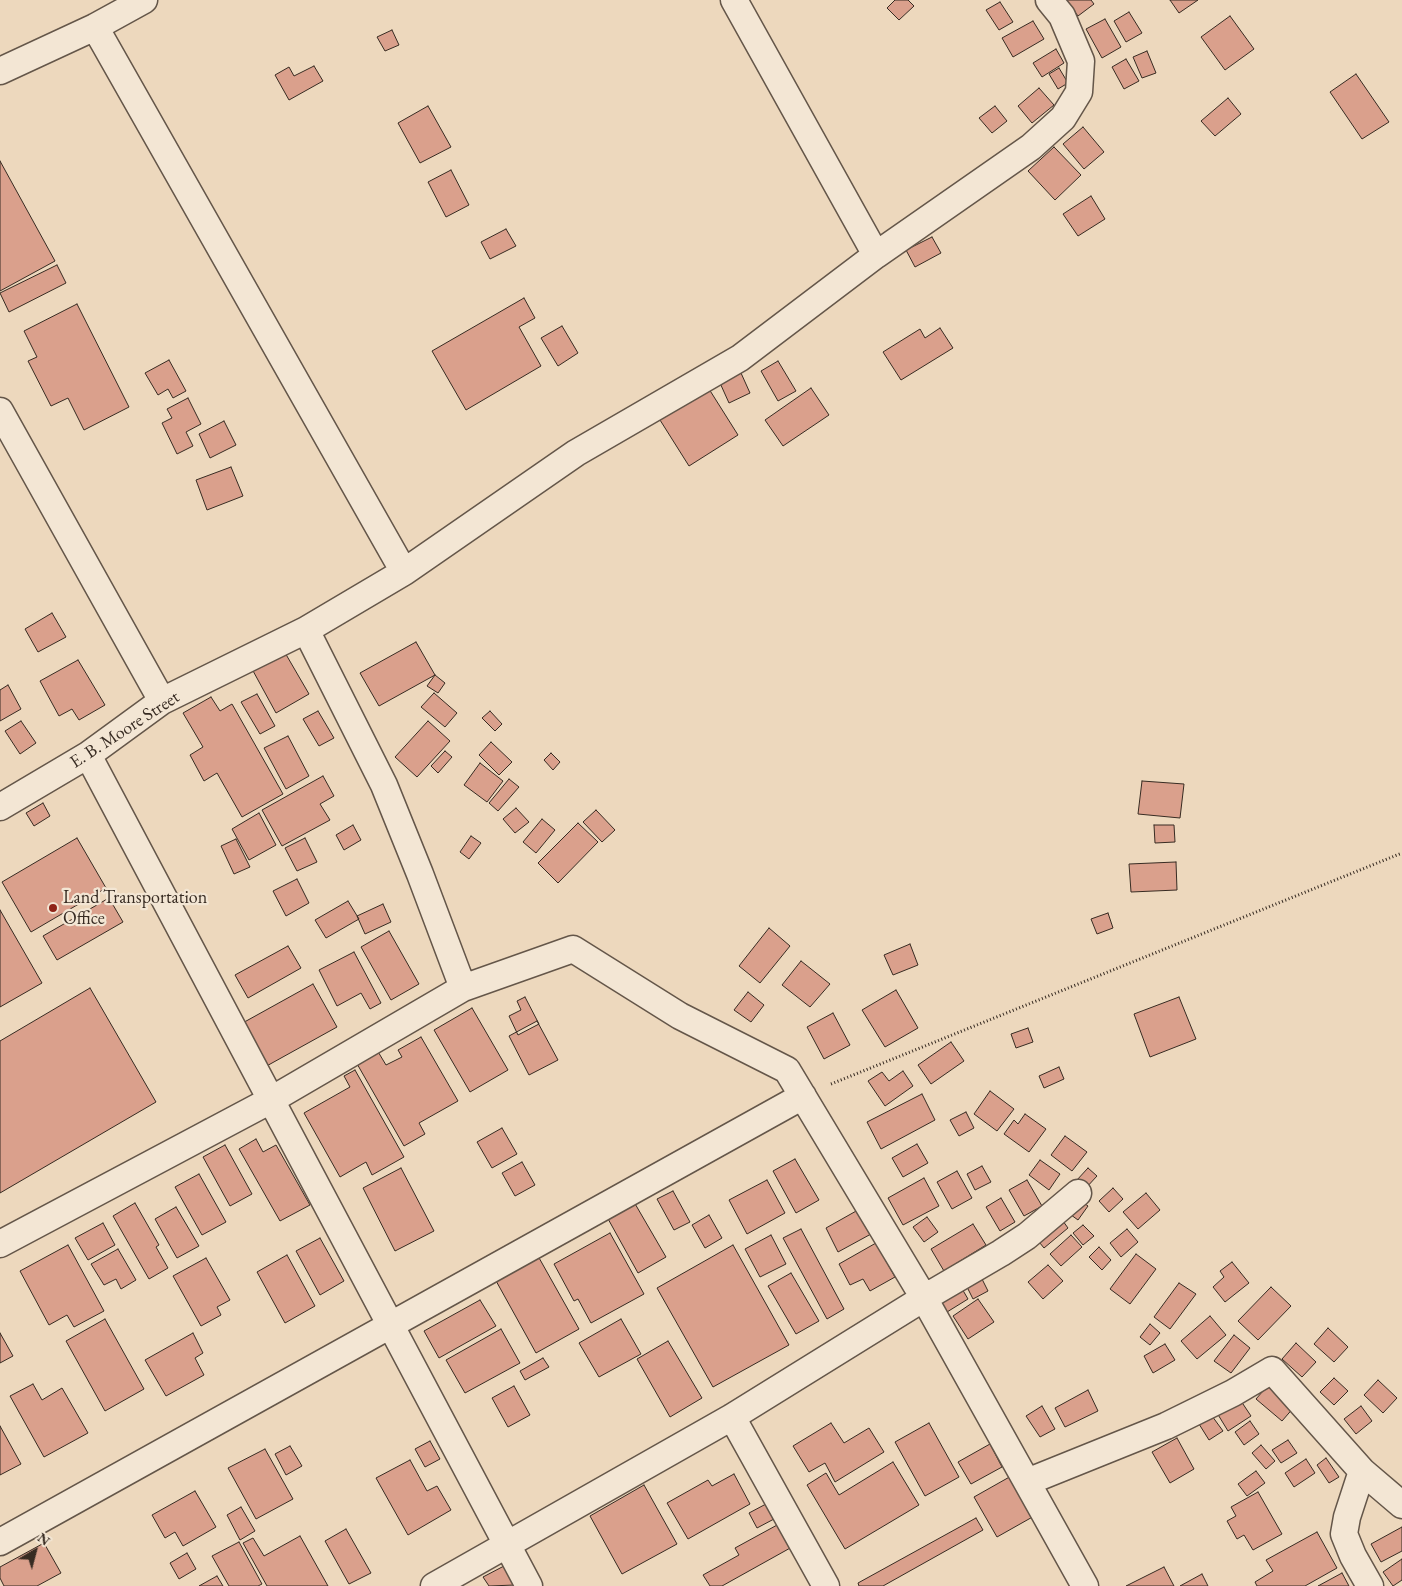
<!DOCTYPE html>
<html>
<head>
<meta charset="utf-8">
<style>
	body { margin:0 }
	#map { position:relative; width:1402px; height:1586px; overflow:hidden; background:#edd8bd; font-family:"EB Garamond",serif }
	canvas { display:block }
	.north { position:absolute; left:10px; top:1526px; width:50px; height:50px; -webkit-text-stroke:4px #f3e6d4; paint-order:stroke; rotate:37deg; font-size:14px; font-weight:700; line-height:20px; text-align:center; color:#372b22 }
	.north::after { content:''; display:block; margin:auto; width:18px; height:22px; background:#372b22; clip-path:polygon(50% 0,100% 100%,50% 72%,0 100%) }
</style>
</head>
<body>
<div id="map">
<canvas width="1402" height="1586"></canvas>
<div class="north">N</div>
</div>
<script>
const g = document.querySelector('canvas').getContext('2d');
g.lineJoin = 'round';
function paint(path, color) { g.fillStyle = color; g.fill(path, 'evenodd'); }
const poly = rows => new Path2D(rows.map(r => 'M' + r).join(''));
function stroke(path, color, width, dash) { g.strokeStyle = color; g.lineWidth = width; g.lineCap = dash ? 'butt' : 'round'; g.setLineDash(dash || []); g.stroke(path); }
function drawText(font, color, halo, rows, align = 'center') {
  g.font = font + ' "EB Garamond",serif'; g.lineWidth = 4.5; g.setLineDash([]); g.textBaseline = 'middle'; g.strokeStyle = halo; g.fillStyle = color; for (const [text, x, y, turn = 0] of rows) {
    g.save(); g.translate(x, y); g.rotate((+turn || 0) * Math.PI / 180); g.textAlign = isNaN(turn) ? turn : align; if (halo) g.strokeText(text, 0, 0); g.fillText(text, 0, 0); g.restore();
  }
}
const building = poly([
	[895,0,908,0,914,6,899,20,887,8,895,0],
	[1066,0,1091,0,1094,4,1078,16,1066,0],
	[1170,0,1198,0,1179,13,1170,0],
	[1000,2,1013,22,999,30,986,10,1000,2],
	[1129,12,1142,33,1126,42,1114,21,1129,12],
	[1230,16,1254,49,1225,70,1201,37,1230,16],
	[1105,19,1121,47,1102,58,1086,29,1105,19],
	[1033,21,1044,39,1013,57,1002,38,1033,21],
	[392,30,399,45,385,51,377,37,392,30],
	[1056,49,1064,63,1042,77,1033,63,1056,49],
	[1147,51,1156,73,1142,78,1133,57,1147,51],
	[1126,59,1139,81,1124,89,1112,67,1126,59],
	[314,66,323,81,289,100,275,75,289,67,294,76,314,66],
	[1059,68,1068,83,1058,89,1049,74,1059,68],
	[1356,74,1389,122,1362,139,1330,92,1356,74],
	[1039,88,1054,105,1032,123,1018,106,1039,88],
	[1228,98,1241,114,1215,136,1201,121,1228,98],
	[428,106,451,147,420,163,398,123,428,106],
	[995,106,1007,121,992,133,979,118,995,106],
	[1083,127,1104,152,1084,169,1063,144,1083,127],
	[1054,147,1081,175,1055,200,1028,171,1054,147],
	[0,161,55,261,0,291,0,161],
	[451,170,469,205,446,217,428,182,451,170],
	[1091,196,1105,219,1078,236,1063,214,1091,196],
	[506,229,516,246,490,259,481,242,506,229],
	[932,237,941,253,915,267,906,250,932,237],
	[57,265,66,283,9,312,0,293,57,265],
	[524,298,535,318,519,327,541,366,466,410,432,351,524,298],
	[77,304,129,407,84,430,68,398,51,406,28,361,37,357,24,331,77,304],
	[562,326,578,353,558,366,541,338,562,326],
	[940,328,953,348,901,380,883,352,920,329,925,338,940,328],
	[169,360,186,391,173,398,168,389,158,395,145,373,169,360],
	[778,361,796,391,778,401,761,371,778,361],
	[741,373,750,393,729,403,720,383,741,373],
	[811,388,829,415,783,446,765,420,811,388],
	[709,389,738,435,689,466,660,420,709,389],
	[188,398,201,424,186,432,193,446,177,454,162,423,172,418,167,409,188,398],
	[224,421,236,445,210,458,199,434,224,421],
	[231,467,243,496,207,510,196,480,231,467],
	[52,613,66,637,38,652,25,629,52,613],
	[416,642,435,675,379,706,360,673,416,642],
	[284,651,309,694,276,713,252,669,284,651],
	[78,660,105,705,79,720,72,709,59,716,40,681,78,660],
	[435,675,445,683,438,693,427,686,435,675],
	[8,685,21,709,0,721,0,690,8,685],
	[434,693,457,713,445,727,421,707,434,693],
	[257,694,275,726,260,734,241,702,257,694],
	[211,697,220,711,232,704,283,794,242,817,217,773,204,781,190,755,203,747,183,713,211,697],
	[318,711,334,738,319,746,303,719,318,711],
	[490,711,502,724,495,731,482,718,490,711],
	[21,721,36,743,20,754,5,731,21,721],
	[428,721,450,741,417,777,395,757,428,721],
	[288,736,309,776,286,789,264,748,288,736],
	[491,742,512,762,499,775,479,755,491,742],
	[445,751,452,757,438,773,431,766,445,751],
	[551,753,560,762,553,770,544,760,551,753],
	[480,763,503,781,487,802,464,785,480,763],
	[323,776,334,796,320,804,330,820,282,846,262,810,323,776],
	[509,779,519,787,498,811,489,803,509,779],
	[1142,781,1184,784,1180,818,1138,814,1142,781],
	[43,803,50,816,34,826,26,813,43,803],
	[516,808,529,822,515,833,503,819,516,808],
	[596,810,615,830,602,842,583,822,596,810],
	[259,813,276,845,249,860,232,829,259,813],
	[542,819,555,830,536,853,523,842,542,819],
	[578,823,598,842,558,883,538,863,578,823],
	[353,825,361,840,344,850,336,835,353,825],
	[1154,825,1174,825,1175,842,1155,843,1154,825],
	[471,836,481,843,469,859,460,852,471,836],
	[77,838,106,888,31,932,2,882,77,838],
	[305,838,317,862,297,871,285,848,305,838],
	[236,839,250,867,234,874,221,846,236,839],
	[1176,862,1177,890,1131,892,1129,864,1176,862],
	[297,879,309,903,286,916,273,891,297,879],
	[109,898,123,922,57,960,43,936,109,898],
	[348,901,359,919,326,938,315,920,348,901],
	[383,904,391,922,365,934,357,916,383,904],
	[0,910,42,983,0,1007,0,910],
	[1108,913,1113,928,1097,934,1091,919,1108,913],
	[769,928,790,946,760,983,739,966,769,928],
	[389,931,419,984,391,1000,361,947,389,931],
	[910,944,918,965,893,975,884,955,910,944],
	[288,946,301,968,248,998,235,975,288,946],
	[354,952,381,1003,370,1009,361,993,337,1006,319,970,354,952],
	[801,961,830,984,810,1007,782,985,801,961],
	[313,984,337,1027,263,1068,239,1025,313,984],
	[90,988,156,1102,0,1193,0,1041,90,988],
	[896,990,918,1028,885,1047,862,1010,896,990],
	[748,992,764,1005,751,1022,734,1010,748,992],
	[525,997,539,1024,518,1035,509,1016,521,1010,517,1001,525,997],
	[1179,997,1196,1039,1150,1057,1134,1014,1179,997],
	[472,1008,508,1070,470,1092,434,1030,472,1008],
	[833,1013,850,1045,824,1059,807,1027,833,1013],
	[537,1021,558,1060,529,1075,509,1036,537,1021],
	[1028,1028,1033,1042,1016,1048,1011,1034,1028,1028],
	[421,1037,458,1101,419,1123,425,1134,404,1146,356,1062,377,1050,386,1065,402,1057,398,1050,421,1037],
	[951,1042,964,1061,931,1084,918,1065,951,1042],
	[1059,1067,1064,1079,1044,1088,1039,1076,1059,1067],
	[355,1070,404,1157,372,1175,366,1162,340,1177,304,1113,350,1087,344,1076,355,1070],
	[903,1071,913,1086,885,1106,868,1081,882,1072,889,1081,903,1071],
	[990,1091,1014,1109,997,1131,974,1114,990,1091],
	[922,1094,935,1120,881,1149,867,1122,922,1094],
	[966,1112,974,1128,959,1136,950,1120,966,1112],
	[1025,1114,1046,1129,1029,1152,1004,1134,1014,1120,1018,1124,1025,1114],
	[502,1128,517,1154,492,1168,477,1142,502,1128],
	[1065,1136,1087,1152,1072,1171,1051,1155,1065,1136],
	[256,1139,263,1152,276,1145,310,1205,280,1221,239,1149,256,1139],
	[917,1144,928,1163,903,1177,892,1158,917,1144],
	[225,1145,252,1194,230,1206,203,1157,225,1145],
	[795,1159,819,1200,796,1213,773,1171,795,1159],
	[1040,1160,1060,1174,1049,1190,1029,1175,1040,1160],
	[522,1162,535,1185,515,1196,502,1173,522,1162],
	[982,1166,991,1182,975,1190,967,1174,982,1166],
	[401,1168,434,1231,395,1251,363,1188,401,1168],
	[1088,1168,1097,1176,1085,1189,1076,1181,1088,1168],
	[957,1171,972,1198,952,1209,937,1182,957,1171],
	[199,1174,226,1222,202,1235,175,1187,199,1174],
	[924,1178,939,1206,903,1225,888,1198,924,1178],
	[767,1180,785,1213,747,1234,729,1200,767,1180],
	[1027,1180,1042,1206,1024,1216,1009,1190,1027,1180],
	[1113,1188,1123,1199,1109,1212,1099,1201,1113,1188],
	[673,1191,690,1222,674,1230,657,1199,673,1191],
	[1146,1193,1160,1210,1138,1229,1123,1212,1146,1193],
	[1001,1198,1015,1222,1000,1231,986,1207,1001,1198],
	[1077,1198,1088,1206,1078,1220,1067,1212,1077,1198],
	[634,1202,666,1257,638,1273,607,1217,634,1202],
	[135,1203,159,1245,156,1247,168,1268,149,1279,113,1216,135,1203],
	[176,1207,199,1246,177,1258,155,1219,176,1207],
	[858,1210,871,1234,838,1252,826,1228,858,1210],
	[709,1215,722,1238,705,1248,692,1225,709,1215],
	[927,1217,938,1232,924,1242,913,1227,927,1217],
	[1060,1217,1068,1228,1044,1248,1035,1237,1060,1217],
	[103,1223,115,1245,88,1260,75,1238,103,1223],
	[973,1224,986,1245,944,1271,931,1249,973,1224],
	[1083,1225,1094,1236,1083,1245,1073,1233,1083,1225],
	[801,1229,844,1309,827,1319,783,1238,801,1229],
	[1127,1229,1138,1242,1121,1257,1110,1243,1127,1229],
	[610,1233,644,1294,591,1323,578,1299,574,1301,554,1264,610,1233],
	[771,1235,786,1264,760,1277,745,1249,771,1235],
	[1071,1235,1082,1247,1061,1266,1050,1254,1071,1235],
	[320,1238,344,1281,320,1295,296,1251,320,1238],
	[876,1243,895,1277,870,1291,863,1279,850,1285,839,1264,876,1243],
	[68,1245,104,1311,74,1327,67,1315,49,1325,20,1271,68,1245],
	[733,1245,789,1345,713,1387,657,1288,733,1245],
	[1099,1247,1111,1260,1102,1270,1089,1257,1099,1247],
	[118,1249,136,1280,121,1289,116,1279,104,1285,91,1264,118,1249],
	[1136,1254,1156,1269,1130,1304,1110,1289,1136,1254],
	[287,1255,315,1306,285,1323,257,1272,287,1255],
	[538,1256,579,1329,536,1353,495,1279,538,1256],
	[206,1258,230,1300,217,1307,221,1315,201,1326,173,1276,206,1258],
	[1232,1262,1249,1283,1225,1302,1213,1287,1224,1277,1220,1271,1232,1262],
	[1048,1265,1063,1281,1043,1299,1028,1282,1048,1265],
	[791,1273,819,1321,796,1334,768,1286,791,1273],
	[980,1275,988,1291,973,1299,965,1283,980,1275],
	[958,1282,968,1299,947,1312,936,1295,958,1282],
	[1179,1283,1196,1294,1170,1329,1154,1317,1179,1283],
	[1271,1287,1291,1306,1258,1340,1238,1321,1271,1287],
	[978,1299,994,1322,968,1339,953,1316,978,1299],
	[480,1300,496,1326,439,1358,424,1331,480,1300],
	[1210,1316,1226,1335,1197,1359,1181,1341,1210,1316],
	[105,1319,144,1389,105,1411,66,1341,105,1319],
	[621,1319,641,1354,599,1377,579,1343,621,1319],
	[1150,1324,1160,1333,1150,1345,1140,1337,1150,1324],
	[1328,1328,1348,1347,1334,1362,1314,1344,1328,1328],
	[501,1329,520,1363,465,1393,446,1360,501,1329],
	[0,1333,13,1356,0,1363,0,1333],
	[193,1333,203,1353,195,1358,204,1375,166,1396,145,1360,193,1333],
	[1234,1335,1250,1348,1231,1373,1214,1361,1234,1335],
	[668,1341,702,1398,670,1417,637,1359,668,1341],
	[1296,1343,1316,1362,1302,1377,1282,1359,1296,1343],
	[1165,1344,1175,1360,1153,1373,1144,1356,1165,1344],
	[543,1358,549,1367,525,1380,520,1371,543,1358],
	[1334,1378,1348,1391,1334,1405,1320,1392,1334,1378],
	[1378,1380,1397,1398,1383,1413,1364,1395,1378,1380],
	[1270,1383,1295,1406,1282,1421,1256,1399,1270,1383],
	[33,1384,42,1400,62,1388,88,1433,44,1457,10,1396,33,1384],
	[514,1386,530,1415,508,1427,492,1398,514,1386],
	[1088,1390,1098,1411,1065,1427,1055,1408,1088,1390],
	[1239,1398,1251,1416,1228,1431,1217,1413,1239,1398],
	[1042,1406,1055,1429,1040,1437,1026,1416,1042,1406],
	[1361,1406,1372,1421,1356,1434,1344,1419,1361,1406],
	[1212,1416,1223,1431,1209,1440,1199,1424,1212,1416],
	[1250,1421,1259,1434,1244,1445,1235,1432,1250,1421],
	[831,1423,844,1443,869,1428,884,1452,835,1482,825,1463,809,1472,793,1446,831,1423],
	[929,1423,959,1477,925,1496,895,1442,929,1423],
	[0,1426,21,1464,0,1475,0,1426],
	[1177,1438,1194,1469,1170,1483,1152,1452,1177,1438],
	[1288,1440,1297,1453,1281,1463,1272,1450,1288,1440],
	[430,1441,440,1459,425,1467,415,1449,430,1441],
	[990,1444,1002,1467,971,1484,958,1462,990,1444],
	[1261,1445,1275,1461,1266,1469,1252,1453,1261,1445],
	[290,1446,302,1466,286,1475,275,1454,290,1446],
	[265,1449,293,1499,256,1519,228,1468,265,1449],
	[1326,1458,1339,1477,1329,1483,1317,1465,1326,1458],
	[1306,1459,1315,1473,1294,1487,1285,1473,1306,1459],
	[410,1460,427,1491,437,1486,451,1510,408,1535,376,1478,410,1460],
	[893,1462,919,1505,845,1549,807,1485,826,1473,839,1495,893,1462],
	[1256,1471,1265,1483,1247,1496,1238,1484,1256,1471],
	[734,1474,750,1504,688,1539,667,1503,708,1480,712,1486,734,1474],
	[1013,1475,1036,1515,997,1537,974,1497,1013,1475],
	[644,1485,677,1544,622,1574,590,1516,644,1485],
	[195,1491,216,1527,183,1546,175,1532,165,1538,152,1515,195,1491],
	[1258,1492,1282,1534,1253,1550,1244,1535,1237,1539,1227,1521,1236,1516,1231,1507,1258,1492],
	[766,1504,774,1519,757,1528,749,1513,766,1504],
	[241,1507,255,1531,240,1540,227,1515,241,1507],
	[976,1518,983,1530,883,1586,859,1586,858,1583,976,1518],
	[779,1524,792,1547,722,1586,710,1586,703,1575,739,1555,735,1548,779,1524],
	[1402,1527,1402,1551,1381,1562,1371,1544,1402,1527],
	[346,1529,371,1573,349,1584,325,1541,346,1529],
	[1317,1532,1337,1568,1305,1586,1257,1586,1255,1582,1273,1571,1266,1560,1317,1532],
	[300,1536,328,1586,267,1586,243,1543,253,1538,264,1556,300,1536],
	[239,1542,262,1584,258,1586,229,1586,212,1556,239,1542],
	[44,1543,61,1573,37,1586,4,1586,0,1578,0,1567,44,1543],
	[187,1553,196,1569,179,1579,170,1563,187,1553],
	[1402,1559,1402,1580,1393,1586,1383,1572,1402,1559],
	[504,1566,515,1585,489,1586,483,1577,504,1566],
	[1164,1567,1174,1586,1126,1586,1164,1567],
	[1342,1573,1349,1586,1318,1586,1342,1573],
	[1202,1574,1208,1586,1180,1586,1202,1574],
	[217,1576,223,1586,199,1586,217,1576]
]);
const path = poly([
	[831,1084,1402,853]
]);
const minor = poly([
	[734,0,876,255],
	[95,27,404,572],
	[0,71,95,27,144,0],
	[0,411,162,701],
	[88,755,529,1586],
	[0,807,88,755,162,701,306,630],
	[463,988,420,874,384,785,306,630,404,572,576,453,740,358,876,255,1031,147,1063,118,1079,92,1081,61,1062,16,1049,0],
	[0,1244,271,1100,463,988,573,949,680,1016,787,1070,924,1298,1085,1586],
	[732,1417,826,1586],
	[1362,1471,1347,1517,1344,1534,1353,1556,1370,1586],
	[1027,1482,1166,1426,1233,1393,1272,1370,1362,1471,1402,1505],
	[0,1542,803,1096],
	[434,1586,732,1417,924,1298,1001,1253,1027,1236,1078,1193]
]);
const markers = [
	[53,908,5,"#8f2418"]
];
const streetNames = [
	["E. B. Moore Street",125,730,-33]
];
const poiNames = [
	["Land Transportation",63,898],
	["Office",63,919]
];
paint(building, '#daa08c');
stroke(building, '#372b22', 1);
stroke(minor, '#645649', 29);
stroke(path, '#372b22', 3, [1, 2.5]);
stroke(minor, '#f3e6d4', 26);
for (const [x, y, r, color] of markers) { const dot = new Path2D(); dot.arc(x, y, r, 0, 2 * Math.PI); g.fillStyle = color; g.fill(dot); stroke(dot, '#f3e6d4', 2); }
drawText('18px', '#372b22', '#f3e6d4', streetNames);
drawText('18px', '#372b22', '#f3e6d4', poiNames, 'left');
</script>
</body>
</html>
